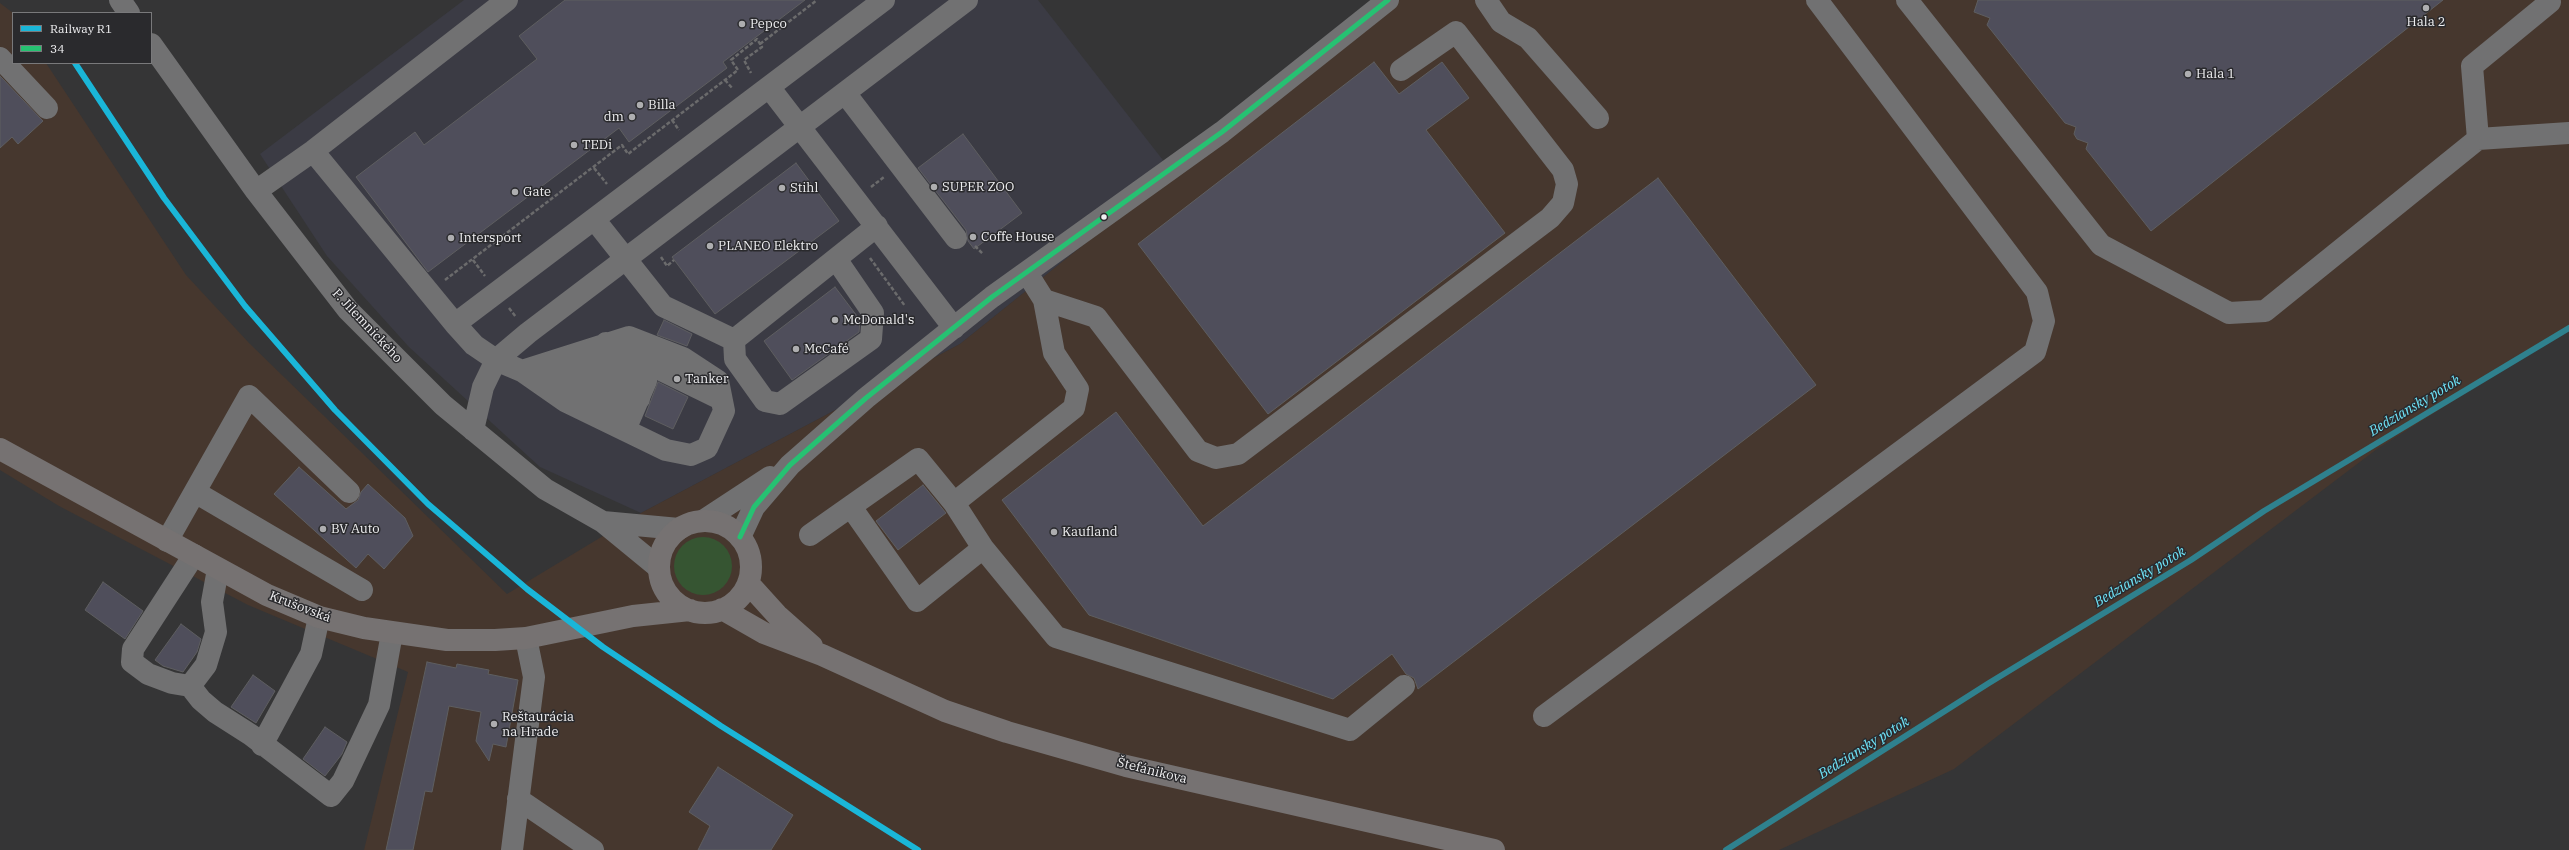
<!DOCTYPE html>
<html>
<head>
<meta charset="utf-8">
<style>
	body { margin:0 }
	#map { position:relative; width:2569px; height:850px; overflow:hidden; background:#353536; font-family:"IBM Plex Serif",serif }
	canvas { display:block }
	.legend { position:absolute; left:12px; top:12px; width:140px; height:52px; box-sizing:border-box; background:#2a2a2d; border:1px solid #79797b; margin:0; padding:5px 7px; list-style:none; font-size:12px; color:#efeff1 }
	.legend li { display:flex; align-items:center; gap:8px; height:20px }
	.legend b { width:20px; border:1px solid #79797b }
</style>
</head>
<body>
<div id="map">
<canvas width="2569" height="850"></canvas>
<ul class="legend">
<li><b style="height:5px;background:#1ab6d8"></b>Railway R1</li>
<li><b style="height:5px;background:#26c172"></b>34</li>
</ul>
</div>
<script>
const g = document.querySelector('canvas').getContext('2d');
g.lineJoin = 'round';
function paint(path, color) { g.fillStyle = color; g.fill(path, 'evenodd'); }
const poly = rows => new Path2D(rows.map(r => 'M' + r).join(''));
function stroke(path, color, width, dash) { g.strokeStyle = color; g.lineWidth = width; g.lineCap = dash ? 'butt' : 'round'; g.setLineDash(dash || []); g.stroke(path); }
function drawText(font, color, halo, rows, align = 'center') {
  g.font = font + ' "IBM Plex Serif",serif'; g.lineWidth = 3; g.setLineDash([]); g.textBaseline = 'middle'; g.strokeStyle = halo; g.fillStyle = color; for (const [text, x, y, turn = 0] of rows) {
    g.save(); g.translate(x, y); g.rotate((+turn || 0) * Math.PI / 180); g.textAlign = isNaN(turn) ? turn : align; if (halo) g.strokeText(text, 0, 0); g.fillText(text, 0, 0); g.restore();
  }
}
const built = poly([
	[464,0,1038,0,1173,173,960,344,641,513,540,467,409,347,327,256,260,154]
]);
const industrial = poly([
	[1388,0,2569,0,2569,328,2377,449,1954,769,1779,850,364,850,408,672,248,605,59,506,0,470,0,3,13,13,13,63,46,63,186,275,249,343,507,594,641,513,960,344]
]);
const green = poly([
	'674 566a29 29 0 1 1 58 0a29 29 0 1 1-58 0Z'
]);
const stream = poly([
	[1726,850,1989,683,2191,560,2264,511,2569,328]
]);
const building = poly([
	[565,0,805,0,723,62,727,68,629,142,619,128,428,272,356,177,415,132,424,145,537,59,519,36,565,0],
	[1978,0,2443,0,2151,231,2086,149,2088,143,2077,139,2074,134,2076,127,2065,123,1987,25,1990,18,1974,12,1978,0],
	[1374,62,1399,94,1442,62,1469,98,1426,130,1505,233,1268,414,1138,244,1374,62],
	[0,76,43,121,18,144,12,137,0,148,0,76],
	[963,134,1022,213,974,249,968,241,966,230,918,168,963,134],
	[796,163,839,221,715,314,672,257,796,163],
	[1658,178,1816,385,1418,689,1414,678,1406,674,1392,654,1333,699,1089,615,1002,500,1116,412,1203,526,1658,178],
	[835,287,860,320,859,332,792,380,764,341,835,287],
	[664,320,692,334,687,346,657,335,664,320],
	[658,382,688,397,673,429,645,416,658,382],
	[299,467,346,509,358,500,361,492,368,484,405,518,413,536,384,569,368,554,356,568,274,494,299,467],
	[923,485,946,513,898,550,876,521,923,485],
	[103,582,143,611,125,639,85,610,103,582],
	[181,624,201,639,197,652,183,672,163,666,155,660,181,624],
	[427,662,456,668,457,664,489,670,488,674,518,680,506,747,493,744,489,761,476,741,481,712,449,706,432,792,425,791,413,850,386,850,427,662],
	[253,675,275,691,256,723,231,707,253,675],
	[325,727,347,742,342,754,325,776,303,759,325,727],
	[718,767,793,815,771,850,698,850,710,826,689,812,718,767]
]);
const path = poly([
	[760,44,817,0],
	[725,80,733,89],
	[672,120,679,130],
	[594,168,607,184],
	[871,187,884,177],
	[975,246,983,254],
	[661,257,667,266,674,260],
	[870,258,905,306],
	[473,260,485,276],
	[445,280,622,145,628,154,738,70,731,60,757,39,762,47,744,60,751,73],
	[509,308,516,317]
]);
const minor = poly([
	[120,0,129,13],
	[1486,0,1501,22,1528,38,1598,118],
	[1907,0,2101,245,2229,313,2265,311,2478,139,2472,66,2550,2],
	[151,44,256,191,348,310,443,405,545,489,603,522,659,568],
	[0,58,47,108],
	[769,87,954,328],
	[845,93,956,238],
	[2478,139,2569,133],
	[313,151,455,324,474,345,496,360,522,371,565,401,666,450,691,455,707,448,724,411,718,381,683,358,629,337,522,371],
	[256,191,313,151,507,0],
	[594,219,663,306,734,340],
	[1044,300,1096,317,1198,451,1216,458,1238,454,1550,218,1563,203,1567,184,1563,170,1456,32,1401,70],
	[455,324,884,0],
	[734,340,735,359,765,401,780,404,871,339,873,313,836,259],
	[734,340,877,226],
	[606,343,721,399],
	[577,372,639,399],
	[555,379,632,414],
	[540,383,605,364,646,381,625,430],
	[473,430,483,387,496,360,528,333,967,0],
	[195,492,362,590],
	[954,503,1074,408,1078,389,1054,353,1044,300,1027,273],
	[851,507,917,601,983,548],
	[703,521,770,477],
	[603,522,679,529],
	[810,535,918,459,954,503,983,548,1056,637,1350,730,1404,686],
	[740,537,754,507,790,465,866,398,992,297,1222,132,1388,0],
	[167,541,249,396,349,492],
	[194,555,133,649,132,662,148,674,172,683,190,686,201,700,215,712,251,735,331,796,343,781,379,705,392,633],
	[190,686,206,665,216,632,212,602,218,569],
	[1544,716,2035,352,2044,321,2037,292,1817,0],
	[262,745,311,654,319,617],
	[518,799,593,850],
	[512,850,534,677,526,638]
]);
const major = poly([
	[0,449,267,595,319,617,364,628,447,640,495,640,526,638,633,616,690,610],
	'659 567a46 46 0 1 1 92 0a46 46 0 1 1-92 0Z',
	[748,583,777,615,812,646],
	[722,609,764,633,822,655,945,711,1007,732,1126,766,1494,850]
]);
const bus1 = poly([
	[740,537,754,507,790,465,866,398,992,297,1222,132,1388,0]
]);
const rail1 = poly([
	[75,63,164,198,245,306,335,410,428,504,527,589,603,647,721,726,918,850]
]);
const markers = [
	[2426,8,4,"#aeaeb0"],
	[742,24,4,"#aeaeb0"],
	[2188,74,4,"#aeaeb0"],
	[640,105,4,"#aeaeb0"],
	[632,117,4,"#aeaeb0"],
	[574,145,4,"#aeaeb0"],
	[934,187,4,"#aeaeb0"],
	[782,188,4,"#aeaeb0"],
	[515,192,4,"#aeaeb0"],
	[1104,217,3.5,"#efeff1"],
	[973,237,4,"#aeaeb0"],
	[451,238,4,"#aeaeb0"],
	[710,246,4,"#aeaeb0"],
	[835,320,4,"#aeaeb0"],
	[796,349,4,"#aeaeb0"],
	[677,379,4,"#aeaeb0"],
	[323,529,4,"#aeaeb0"],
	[1054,532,4,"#aeaeb0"],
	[494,724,4,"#aeaeb0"]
];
const poiNames = [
	["Hala 2",2426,22,"center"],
	["Pepco",750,24],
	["Hala 1",2196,74],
	["Billa",648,105],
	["dm",624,117,"right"],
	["TEDi",582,145],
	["SUPER ZOO",942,187],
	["Stihl",790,188],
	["Gate",523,192],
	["Coffe House",981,237],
	["Intersport",459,238],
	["PLANEO Elektro",718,246],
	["McDonald's",843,320],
	["McCafé",804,349],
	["Tanker",685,379],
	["BV Auto",331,529],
	["Kaufland",1062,532],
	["Reštaurácia",502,717],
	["na Hrade",502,732]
];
const streetNames = [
	["P. Jilemnického",367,326,47],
	["Krušovská",300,607,21],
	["Štefánikova",1152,771,14]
];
const waterNames = [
	["Bedziansky potok",2415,406,-31],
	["Bedziansky potok",2140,577,-31],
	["Bedziansky potok",1864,748,-32]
];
paint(built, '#3b3b44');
paint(industrial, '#46372e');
paint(green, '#365532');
stroke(stream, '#2f818e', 6);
paint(building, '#4f4e5b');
stroke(building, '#5e5e60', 1);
stroke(path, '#6b6b6c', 2.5, [4, 2]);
stroke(minor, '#717172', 22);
stroke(major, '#767272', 22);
stroke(bus1, '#26c172', 5);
stroke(rail1, '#1ab6d8', 6);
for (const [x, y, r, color] of markers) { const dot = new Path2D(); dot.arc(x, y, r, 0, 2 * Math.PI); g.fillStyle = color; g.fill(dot); stroke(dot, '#2a2a2d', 1.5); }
drawText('13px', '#efeff1', '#2a2a2d', poiNames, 'left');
drawText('13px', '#efeff1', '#2a2a2d', streetNames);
drawText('italic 14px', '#6fe4f9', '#2a2a2d', waterNames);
</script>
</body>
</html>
